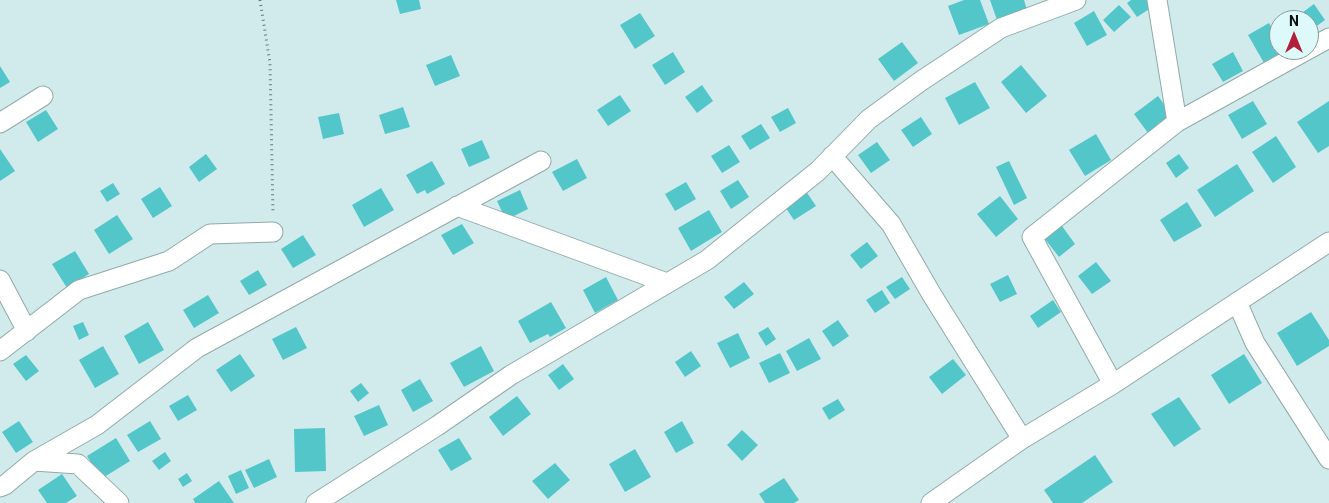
<!DOCTYPE html>
<html>
<head>
<meta charset="utf-8">
<style>
	body { margin:0 }
	#map { position:relative; width:1329px; height:503px; overflow:hidden; background:#d1ebec; font-family:Roboto,sans-serif }
	canvas { display:block }
	.north { position:absolute; left:1269px; top:10px; width:50px; height:50px; box-sizing:border-box; background:#def9f9; border:1px solid #889c9c; border-radius:50%; rotate:0deg; font-size:14px; font-weight:700; line-height:20px; text-align:center; color:#081111 }
	.north::after { content:''; display:block; margin:auto; width:18px; height:22px; background:#b21f3a; clip-path:polygon(50% 0,100% 100%,50% 72%,0 100%) }
</style>
</head>
<body>
<div id="map">
<canvas width="1329" height="503"></canvas>
<div class="north">N</div>
</div>
<script>
const g = document.querySelector('canvas').getContext('2d');
g.lineJoin = 'round';
function paint(path, color) { g.fillStyle = color; g.fill(path, 'evenodd'); }
const poly = rows => new Path2D(rows.map(r => 'M' + r).join(''));
function stroke(path, color, width, dash) { g.strokeStyle = color; g.lineWidth = width; g.lineCap = dash ? 'butt' : 'round'; g.setLineDash(dash || []); g.stroke(path); }
const building = poly([
	[396,0,419,0,421,9,400,14],
	[964,0,980,0,989,24,959,35,948,6],
	[990,0,1024,0,1027,10,997,20],
	[1131,0,1150,0,1154,6,1137,17,1127,3],
	[1314,4,1325,20,1310,31,1309,20,1302,20,1299,15],
	[1119,5,1131,17,1114,32,1103,20],
	[1094,11,1107,35,1087,46,1074,23],
	[640,13,655,36,635,49,620,25],
	[1269,23,1279,41,1279,50,1284,50,1285,52,1264,63,1248,35],
	[902,42,918,63,894,81,878,59],
	[673,52,685,72,665,85,652,65],
	[1233,52,1243,71,1223,82,1212,64],
	[451,55,460,76,435,86,426,65],
	[1021,65,1047,96,1026,113,1001,82],
	[0,66,10,82,0,88],
	[975,82,990,108,959,125,945,98],
	[702,85,713,101,697,113,685,97],
	[620,95,631,111,608,126,597,110],
	[1158,96,1172,115,1148,133,1134,114],
	[1253,101,1267,124,1242,139,1228,115],
	[1329,101,1329,146,1318,153,1297,122],
	[403,107,410,127,385,134,379,115],
	[788,108,796,123,780,132,771,117],
	[46,110,58,129,38,142,26,122],
	[339,113,344,134,323,139,318,117],
	[921,117,932,134,913,147,901,130],
	[761,124,770,138,750,150,741,136],
	[1096,134,1111,160,1085,176,1069,150],
	[1276,136,1296,167,1273,183,1252,152],
	[482,140,490,158,469,167,461,149],
	[877,142,890,160,871,173,858,155],
	[729,145,740,162,722,173,711,156],
	[0,149,15,171,0,181],
	[206,154,217,169,199,182,189,167],
	[1179,154,1189,168,1176,178,1166,163],
	[577,159,587,178,563,191,552,172],
	[432,161,445,184,427,194,425,190,417,194,406,175],
	[1009,161,1027,198,1014,205,996,167],
	[1237,164,1254,191,1215,217,1197,190],
	[738,180,749,197,731,209,720,191],
	[686,182,696,199,675,211,665,194],
	[113,183,120,194,107,202,100,191],
	[160,187,172,206,153,218,141,199],
	[803,187,816,206,794,220,781,201],
	[381,188,394,210,364,227,352,205],
	[520,190,528,209,506,220,497,201],
	[1000,196,1018,219,996,237,977,214],
	[1187,202,1202,226,1174,242,1160,220],
	[709,210,722,232,691,251,678,228],
	[117,215,133,239,109,254,94,230],
	[462,224,474,243,453,255,441,235],
	[1062,226,1075,244,1059,257,1045,239],
	[303,235,316,255,293,268,281,249],
	[867,242,878,256,861,269,850,255],
	[75,251,89,274,67,288,52,264],
	[1096,262,1111,281,1092,294,1078,276],
	[258,270,267,285,249,295,240,281],
	[1008,275,1017,294,1000,302,990,284],
	[606,277,618,300,595,313,583,290],
	[902,277,910,289,895,299,886,287],
	[744,282,754,294,734,309,724,297],
	[882,290,890,303,875,313,866,300],
	[208,295,219,313,194,328,183,310],
	[1053,300,1061,312,1038,328,1030,316],
	[551,302,566,328,550,337,548,334,530,343,518,321],
	[1311,312,1329,340,1329,346,1297,366,1277,333],
	[838,320,849,336,833,347,822,331],
	[83,322,89,335,79,340,73,326],
	[148,322,164,350,139,364,124,336],
	[296,327,307,348,283,360,272,339],
	[768,327,776,339,766,346,758,333],
	[738,333,750,358,730,368,717,343],
	[809,338,821,359,797,371,786,351],
	[103,346,119,374,95,388,79,360],
	[481,346,494,371,464,387,450,363],
	[691,351,701,366,685,377,675,362],
	[780,353,790,373,769,383,759,363],
	[240,354,255,376,231,392,216,370],
	[1244,354,1262,383,1229,404,1211,375],
	[26,355,39,371,26,381,13,364],
	[953,359,966,375,942,394,929,377],
	[563,364,574,379,559,390,548,375],
	[420,379,433,401,413,412,401,390],
	[361,383,369,393,358,402,350,391],
	[188,395,197,410,178,421,169,406],
	[517,396,531,414,503,436,489,417],
	[1179,397,1201,429,1174,447,1151,414],
	[838,399,845,410,829,420,822,408],
	[379,405,388,425,364,436,354,416],
	[19,421,33,442,16,453,2,432],
	[150,421,161,439,138,452,127,435],
	[682,421,694,443,676,453,664,432],
	[325,428,326,471,295,472,294,429],
	[742,430,758,445,742,461,727,445],
	[116,438,130,461,101,479,87,456],
	[459,438,472,459,451,471,438,450],
	[635,449,651,477,625,492,609,464],
	[165,452,171,461,159,470,152,461],
	[1095,455,1113,482,1082,503,1053,503,1044,490],
	[269,459,277,477,254,488,245,470],
	[555,463,570,480,548,499,532,481],
	[241,470,249,488,236,494,228,476],
	[187,473,192,481,183,487,178,479],
	[62,474,77,496,66,503,47,503,38,490],
	[784,478,799,500,794,503,765,503,759,494],
	[219,481,234,503,195,503,193,499]
]);
const path = poly([
	[260,0,270,63,273,214]
]);
const minor = poly([
	[1309,49,1329,38],
	[1177,122,1307,50],
	[0,123,43,96],
	[832,156,891,224,932,295,1022,439],
	[457,206,667,283],
	[0,280,27,331],
	[1237,302,1255,343,1329,459],
	[0,351,79,290,169,261,210,234,273,232],
	[1113,384,1032,237,1177,122,1157,0],
	[34,461,97,425,197,348,541,161],
	[0,487,5,485,34,461,78,464,119,503],
	[316,503,437,426,511,375,707,260,818,171,869,119,921,81,1001,28,1076,0],
	[931,503,1022,439,1113,384,1329,242]
]);
paint(building, '#53c6ca');
stroke(minor, '#91aaaa', 21);
stroke(path, '#677879', 3, [1, 4]);
stroke(minor, '#fff', 19);
</script>
</body>
</html>
